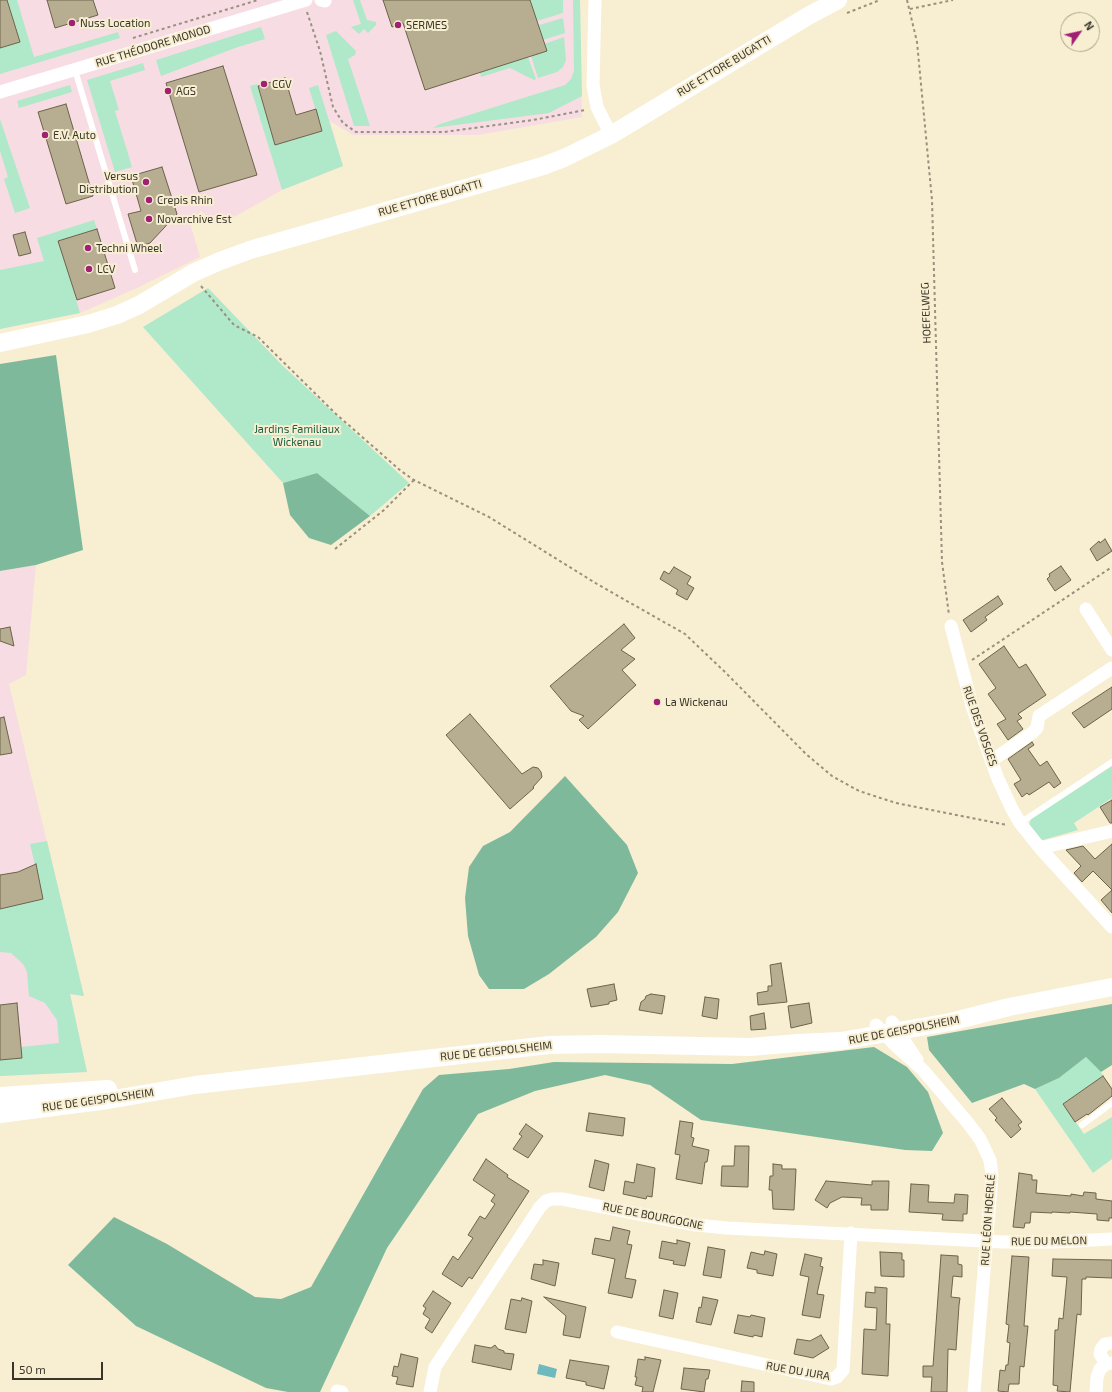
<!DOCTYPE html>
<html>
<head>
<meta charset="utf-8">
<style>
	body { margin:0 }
	#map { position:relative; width:1112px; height:1392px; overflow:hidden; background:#f8eed1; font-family:"Exo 2",sans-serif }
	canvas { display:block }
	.north { position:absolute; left:1060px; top:12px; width:40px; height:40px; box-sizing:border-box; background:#f8eed1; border:1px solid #aca48e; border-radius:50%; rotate:56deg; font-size:11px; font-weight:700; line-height:16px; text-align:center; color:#39352a }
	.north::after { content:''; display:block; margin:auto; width:14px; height:18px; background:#a02174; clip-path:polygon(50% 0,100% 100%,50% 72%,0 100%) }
	.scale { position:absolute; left:12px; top:1362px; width:91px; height:18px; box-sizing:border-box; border:2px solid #39352a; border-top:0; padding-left:5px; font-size:12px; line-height:14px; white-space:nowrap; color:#39352a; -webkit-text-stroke:3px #f8eed1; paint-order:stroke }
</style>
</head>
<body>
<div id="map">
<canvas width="1112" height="1392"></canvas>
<div class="north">N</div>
<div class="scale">50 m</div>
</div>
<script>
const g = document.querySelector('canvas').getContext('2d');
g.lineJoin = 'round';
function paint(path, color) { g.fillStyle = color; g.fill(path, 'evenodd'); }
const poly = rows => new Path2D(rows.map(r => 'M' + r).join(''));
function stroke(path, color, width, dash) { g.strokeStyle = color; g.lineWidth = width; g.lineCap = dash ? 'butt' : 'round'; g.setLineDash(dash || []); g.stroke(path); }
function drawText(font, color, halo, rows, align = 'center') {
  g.font = font + ' "Exo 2",sans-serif'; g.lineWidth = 4; g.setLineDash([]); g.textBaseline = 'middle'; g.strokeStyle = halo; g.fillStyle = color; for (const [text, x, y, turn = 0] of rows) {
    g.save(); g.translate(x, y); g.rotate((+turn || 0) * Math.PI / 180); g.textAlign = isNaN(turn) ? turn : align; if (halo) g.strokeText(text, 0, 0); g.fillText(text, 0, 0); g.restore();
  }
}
const commercial = poly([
	[0,0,580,0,582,117,478,135,353,135,330,121,343,166,282,190,218,226,201,211,190,223,200,257,137,288,80,313,0,329],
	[36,565,26,675,9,684,84,996,70,994,87,1072,0,1076,0,571]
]);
const green = poly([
	[7,0,17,0,34,57,118,32,120,38,0,74,0,48,20,42],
	[353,0,360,0,367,20,376,22,376,25,368,33,364,29,359,34,351,27,361,24],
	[530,0,563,0,563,13,537,21],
	[573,0,580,0,582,96,549,113,433,128,440,124,565,85,571,79,574,71],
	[563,18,565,33,543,40,539,25],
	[261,27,265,39,238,47,161,76,156,60],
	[336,31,356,51,355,55,348,59,370,126,354,126,326,35],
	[564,37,566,60,563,67,557,72,538,78,531,56,544,44],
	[528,57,536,79,534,80,510,68,481,77,480,72],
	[143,63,145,70,110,81,119,110,115,111,132,167,115,172,87,80],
	[257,84,275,145,322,131,309,88,318,85,343,166,282,190,250,86],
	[70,85,72,92,19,108,17,101],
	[0,119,30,208,15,213,4,179,8,177,0,151],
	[94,220,97,229,59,241,80,313,0,329,0,270,44,261,37,238],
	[208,288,282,365,409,483,370,516,317,473,283,483,143,327],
	[1112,766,1112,798,1074,823,1078,830,1043,840,1039,839,1029,825,1031,819],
	[47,841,84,996,70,994,87,1072,0,1076,0,1060,22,1058,21,1047,59,1043,57,1020,45,1003,29,996,27,972,23,964,11,953,0,952,0,909,43,899,30,844],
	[1086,1057,1101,1072,1103,1076,1063,1104,1084,1134,1112,1117,1112,1159,1093,1173,1035,1089,1059,1078]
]);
const forest = poly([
	[56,355,83,550,36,565,0,571,0,364],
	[317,473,370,516,331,545,309,538,290,515,283,483],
	[565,776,627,845,638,873,618,912,596,937,549,974,524,989,489,989,479,975,468,936,465,898,469,867,483,846,510,832],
	[1112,1004,1112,1065,1101,1072,1086,1057,1059,1078,1035,1089,1024,1084,972,1103,929,1050,927,1037],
	[874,1047,907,1067,928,1092,943,1133,932,1151,905,1150,701,1120,650,1085,605,1075,535,1091,478,1114,387,1248,320,1392,288,1392,266,1388,136,1326,68,1265,114,1217,167,1244,255,1297,281,1299,311,1287,423,1089,439,1075,509,1069,554,1062,732,1064]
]);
const water = poly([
	[539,1364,557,1369,555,1378,537,1374]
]);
const building = poly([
	[0,0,7,0,20,42,0,48,0,0],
	[47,0,93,0,98,15,55,28,47,0],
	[383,0,530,0,547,51,425,90,403,23,392,27,383,0],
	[223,66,257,175,199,192,166,83,223,66],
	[285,78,296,115,316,109,322,131,275,145,258,86,285,78],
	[66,104,93,196,66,204,38,112,66,104],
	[162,167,177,214,150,243,138,247,128,214,141,211,131,176,162,167],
	[97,229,115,288,77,300,58,241,97,229],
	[25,232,31,253,19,256,13,235,25,232],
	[1105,539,1112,551,1097,561,1090,549,1099,541,1100,543,1105,539],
	[1061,566,1071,580,1055,591,1047,579,1050,576,1049,574,1061,566],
	[674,567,691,577,687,584,694,588,687,600,676,594,678,590,660,579,664,571,669,574,674,567],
	[998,596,1003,604,985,617,987,620,971,632,963,620,998,596],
	[624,624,635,638,621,650,635,659,622,670,636,685,588,729,579,720,584,716,571,711,550,686,624,624],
	[10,627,14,646,0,641,0,629,10,627],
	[1004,646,1019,668,1026,664,1046,695,1018,714,1022,718,1017,721,1023,729,1008,740,997,724,1006,719,988,694,996,688,979,664,1004,646],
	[1112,687,1112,709,1084,728,1072,713,1112,687],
	[470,714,522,774,533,767,538,768,541,772,542,777,533,787,534,788,510,809,446,735,470,714],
	[4,717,12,753,0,755,0,718,4,717],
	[1032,742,1034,745,1028,749,1040,766,1047,761,1061,783,1054,788,1049,782,1029,795,1027,793,1022,797,1014,784,1021,780,1008,759,1032,742],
	[1112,800,1112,823,1110,823,1100,807,1112,800],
	[1112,844,1112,913,1101,900,1112,890,1093,871,1082,882,1074,873,1081,866,1066,850,1083,846,1095,859,1112,844],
	[36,864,43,899,0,909,0,875,18,872,36,864],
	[781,963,787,1002,758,1005,757,993,768,991,768,986,772,986,770,965,781,963],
	[614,984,617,1000,609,1002,609,1004,591,1007,587,989,614,984],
	[651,994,665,996,662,1014,639,1010,641,1002,645,999,646,996,651,994],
	[705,997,719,999,717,1019,702,1016,705,997],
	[17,1003,22,1058,0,1060,0,1005,17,1003],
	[809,1003,812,1023,791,1028,788,1006,809,1003],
	[764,1013,766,1029,751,1030,750,1016,764,1013],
	[1103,1076,1112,1089,1112,1096,1088,1115,1087,1114,1075,1122,1063,1104,1103,1076],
	[1002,1098,1022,1122,1018,1125,1021,1129,1011,1138,995,1120,997,1118,989,1109,1002,1098],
	[589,1113,625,1118,623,1136,586,1131,589,1113],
	[680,1121,693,1123,691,1137,694,1138,692,1146,709,1150,707,1162,705,1162,702,1184,676,1179,680,1155,675,1154,680,1121],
	[526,1124,543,1136,528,1158,513,1149,522,1136,519,1134,526,1124],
	[735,1146,749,1146,748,1187,721,1186,722,1166,734,1166,735,1146],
	[486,1159,508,1175,507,1177,529,1191,472,1279,469,1277,462,1287,442,1274,453,1256,458,1260,473,1238,468,1235,480,1216,485,1219,495,1204,491,1201,495,1195,473,1180,486,1159],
	[595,1160,609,1164,604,1191,589,1187,595,1160],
	[637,1164,655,1168,652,1197,647,1196,646,1199,623,1194,625,1181,634,1183,637,1164],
	[773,1164,782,1165,782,1169,796,1169,794,1210,773,1209,772,1190,769,1190,770,1176,773,1176,773,1164],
	[1019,1173,1032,1175,1032,1180,1037,1180,1036,1193,1071,1196,1071,1194,1083,1196,1084,1192,1096,1193,1096,1199,1112,1201,1112,1218,1109,1218,1109,1221,1097,1220,1097,1214,1070,1212,1070,1213,1052,1212,1052,1213,1031,1212,1030,1223,1025,1223,1024,1228,1013,1227,1019,1173],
	[826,1181,872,1185,872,1181,889,1181,888,1210,871,1210,871,1205,861,1205,862,1198,842,1197,830,1203,827,1208,815,1200,826,1181],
	[911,1184,929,1185,928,1202,954,1203,955,1194,968,1195,967,1214,963,1214,963,1221,942,1220,943,1214,909,1212,911,1184],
	[613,1227,630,1231,627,1244,632,1245,625,1278,636,1280,632,1298,608,1293,615,1259,592,1254,595,1238,610,1241,613,1227],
	[677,1240,690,1243,685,1266,673,1264,674,1261,659,1258,662,1241,677,1244,677,1240],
	[708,1247,725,1250,721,1278,703,1275,708,1247],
	[765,1251,777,1254,773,1276,757,1273,757,1270,747,1268,751,1252,764,1255,765,1251],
	[880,1252,902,1253,902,1260,904,1260,904,1277,881,1276,880,1252],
	[805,1254,822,1258,820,1266,823,1267,817,1294,824,1295,820,1318,802,1315,809,1277,800,1275,805,1254],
	[941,1255,958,1256,958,1264,962,1265,962,1277,953,1276,951,1297,960,1298,959,1305,956,1350,948,1349,947,1392,931,1392,932,1377,923,1377,923,1366,933,1366,941,1255],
	[1012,1256,1029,1257,1024,1326,1028,1326,1024,1367,1020,1366,1019,1384,1009,1384,1008,1392,998,1391,1000,1370,1005,1371,1006,1365,1008,1365,1010,1343,1007,1342,1009,1325,1006,1324,1012,1256],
	[1053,1259,1112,1260,1112,1278,1086,1277,1086,1279,1082,1279,1081,1315,1077,1314,1070,1392,1057,1391,1058,1386,1053,1385,1055,1330,1058,1330,1059,1318,1063,1319,1067,1277,1052,1276,1053,1259],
	[543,1260,559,1263,555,1286,531,1279,534,1264,543,1265,543,1260],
	[875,1287,887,1288,886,1324,890,1324,888,1376,862,1374,864,1329,876,1330,877,1308,865,1307,866,1292,875,1293,875,1287],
	[664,1290,678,1293,673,1319,659,1316,664,1290],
	[433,1291,451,1303,432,1333,425,1328,430,1319,423,1314,426,1308,423,1306,433,1291],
	[544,1297,586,1307,580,1338,563,1335,566,1316,544,1297],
	[703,1297,718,1300,711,1325,696,1322,699,1307,701,1308,703,1297],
	[522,1298,532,1301,526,1333,505,1329,511,1299,521,1301,522,1298],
	[738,1315,750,1317,751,1315,765,1318,762,1337,754,1335,753,1337,734,1333,738,1315],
	[821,1335,829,1348,813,1358,794,1354,797,1339,810,1341,821,1335],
	[475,1345,491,1348,495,1345,498,1349,504,1351,504,1353,514,1354,511,1370,472,1362,475,1345],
	[401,1354,418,1358,413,1387,396,1384,398,1377,392,1376,394,1366,398,1367,401,1354],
	[645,1357,661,1360,653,1392,642,1392,643,1387,635,1385,637,1377,635,1377,638,1359,645,1360,645,1357],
	[570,1360,609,1366,604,1389,586,1385,586,1382,566,1378,570,1360],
	[684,1368,710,1370,708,1379,706,1379,704,1392,681,1389,684,1368],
	[742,1381,754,1382,754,1392,741,1392,742,1381]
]);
const path = poly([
	[907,0,917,42,932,200,942,562,949,615],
	[910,9,953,0],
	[307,12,320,51,333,107,343,123,356,132,444,132,533,120,585,110],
	[847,13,880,0],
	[133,38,258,0],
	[201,286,234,325,258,337,336,414,401,471,414,480,489,517,597,584,685,634,726,673,806,754,832,776,859,791,896,803,1007,825],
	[335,549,384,510,414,480],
	[972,660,1112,567]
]);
const lane = poly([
	[75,70,135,270],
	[1020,823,1112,762],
	[1082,1125,1112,1103]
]);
const street = poly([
	[321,0,325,1],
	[595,0,593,85,597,107,611,135],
	[0,92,306,0],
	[1086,609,1112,650],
	[951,626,972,706,998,779,1012,809,1020,823,1040,848,1112,927],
	[991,761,1032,733,1037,728,1039,716,1112,668],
	[1040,848,1112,831],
	[892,1022,917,1060],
	[876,1025,896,1046,923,1070,968,1123,980,1139,990,1160,992,1175,974,1392],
	[617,1332,831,1379,837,1377,843,1370,851,1233],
	[1106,1364,1100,1354,1101,1349,1105,1344,1112,1343],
	[337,1391,342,1392],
	[430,1392,435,1367,540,1207,546,1201,552,1199,562,1199,696,1225,727,1228,1004,1242,1055,1242,1112,1239],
	[1096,1392,1097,1377,1100,1369,1106,1364,1112,1363]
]);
const secondary = poly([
	[0,343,88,324,117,315,139,305,193,273,220,261,250,250,543,166,564,158,611,135,808,16,838,0],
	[0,1096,108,1089],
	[0,1114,108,1100,195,1085,549,1045,600,1044,750,1047,798,1043,841,1041,950,1022,1009,1007,1112,987]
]);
const markers = [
	[72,23,4,"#a02174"],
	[398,25,4,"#a02174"],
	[264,84,4,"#a02174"],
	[168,91,4,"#a02174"],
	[45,135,4,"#a02174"],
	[146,182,4,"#a02174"],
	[149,200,4,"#a02174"],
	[149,219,4,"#a02174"],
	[88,248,4,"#a02174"],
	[89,269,4,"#a02174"],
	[657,702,4,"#a02174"]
];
const poiNames = [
	["Nuss Location",80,23],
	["SERMES",406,25],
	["CGV",272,84],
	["AGS",176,91],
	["E.V. Auto",53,135],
	["Versus",138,176,"right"],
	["Distribution",138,189,"right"],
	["Crepis Rhin",157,200],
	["Novarchive Est",157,219],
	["Techni Wheel",96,248],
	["LCV",97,269],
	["La Wickenau",665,702]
];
const streetNames = [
	["RUE THÉODORE MONOD",153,46,-17],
	["RUE ETTORE BUGATTI",724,66,-31],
	["RUE ETTORE BUGATTI",430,198,-16],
	["HOEFELWEG",926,313,-92],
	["RUE DES VOSGES",980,726,71],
	["RUE DE GEISPOLSHEIM",904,1030,-11],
	["RUE DE GEISPOLSHEIM",496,1051,-6],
	["RUE DE GEISPOLSHEIM",98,1100,-8],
	["RUE DE BOURGOGNE",653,1216,11],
	["RUE LÉON HOERLÉ",988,1220,-86],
	["RUE DU MELON",1049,1241,-1],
	["RUE DU JURA",798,1371,10]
];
const parkNames = [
	["Jardins Familiaux",297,429],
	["Wickenau",297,442]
];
paint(commercial, '#f7dde3');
paint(green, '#b0e8ca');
paint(forest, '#7fb99b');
paint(water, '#6eb9bd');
paint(building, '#b7ae92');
stroke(building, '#6c634a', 1);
stroke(path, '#98917d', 2, [3, 3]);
stroke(lane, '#fff', 6);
stroke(street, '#fff', 13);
stroke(secondary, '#fff', 18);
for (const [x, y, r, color] of markers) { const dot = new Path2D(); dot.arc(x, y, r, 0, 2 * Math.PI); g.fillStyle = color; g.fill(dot); stroke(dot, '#f8eed1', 1.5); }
drawText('11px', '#39352a', '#f8eed1', poiNames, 'left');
drawText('11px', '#39352a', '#f8eed1', streetNames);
drawText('11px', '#195e41', '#f8eed1', parkNames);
</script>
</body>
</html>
